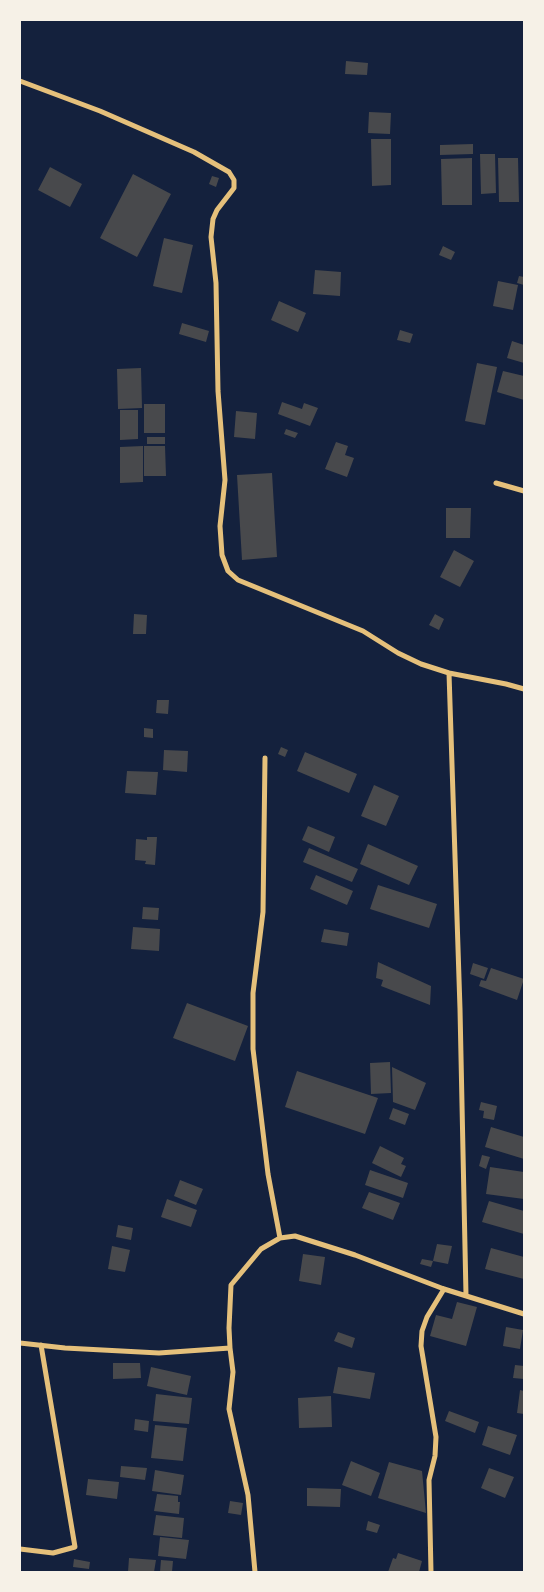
<!DOCTYPE html>
<html>
<head>
<meta charset="utf-8">
<style>
	body { margin:0 }
	#map { position:relative; width:544px; height:1592px; overflow:hidden; background:#14213d; font-family:"Fira Sans Condensed",sans-serif }
	canvas { display:block }
	.frame { position:absolute; inset:0; border:21px solid #f6f1e7; pointer-events:none }
</style>
</head>
<body>
<div id="map">
<canvas width="544" height="1592"></canvas>
<div class="frame"></div>
</div>
<script>
const g = document.querySelector('canvas').getContext('2d');
g.lineJoin = 'round';
function paint(path, color) { g.fillStyle = color; g.fill(path, 'evenodd'); }
const poly = rows => new Path2D(rows.map(r => 'M' + r).join(''));
function stroke(path, color, width, dash) { g.strokeStyle = color; g.lineWidth = width; g.lineCap = dash ? 'butt' : 'round'; g.setLineDash(dash || []); g.stroke(path); }
const building = poly([
	[346,61,368,63,367,75,345,74],
	[369,112,391,113,390,134,368,133],
	[371,139,391,139,391,185,372,186],
	[473,144,473,154,440,155,440,145],
	[480,154,495,154,496,193,481,194],
	[472,158,472,205,442,205,441,159],
	[498,158,518,158,519,202,499,202],
	[50,167,82,184,70,207,38,190],
	[133,174,171,194,137,257,100,238],
	[212,176,219,178,216,187,209,184],
	[164,238,193,245,182,293,153,286],
	[443,246,455,252,451,260,439,255],
	[315,270,341,272,340,296,313,294],
	[519,276,524,277,524,285,517,283],
	[498,281,518,285,513,310,493,306],
	[279,301,306,313,298,332,271,320],
	[182,323,209,331,206,342,179,334],
	[400,330,413,334,410,343,397,340],
	[512,341,524,345,524,363,507,358],
	[477,363,497,367,485,425,465,421],
	[141,368,142,408,118,409,117,369],
	[503,371,524,376,524,400,497,392],
	[282,402,302,409,304,403,318,408,310,426,278,414],
	[144,404,165,404,165,433,144,433],
	[120,410,138,410,138,439,120,440],
	[236,411,257,413,255,439,234,437],
	[286,429,298,433,295,438,284,434],
	[147,437,165,437,165,444,147,444],
	[336,442,348,446,345,455,354,458,347,477,325,469],
	[143,446,143,482,120,483,120,447],
	[144,446,165,446,166,476,144,476],
	[272,473,277,557,242,560,237,475],
	[446,508,471,508,470,538,446,538],
	[454,550,474,561,460,587,440,577],
	[134,614,147,615,146,634,133,634],
	[435,614,444,619,439,630,429,625],
	[157,700,169,700,168,714,156,713],
	[144,728,153,729,153,738,144,737],
	[281,747,288,750,285,757,278,754],
	[164,750,188,751,187,772,163,770],
	[305,752,357,774,349,793,297,771],
	[127,771,158,772,156,795,125,793],
	[374,785,399,796,386,826,361,816],
	[308,826,335,837,329,852,302,840],
	[147,837,157,837,155,865,145,864,146,861,135,860,136,839,147,840],
	[368,844,418,866,409,885,360,864],
	[309,848,358,869,352,882,303,862],
	[316,875,353,891,347,905,310,889],
	[378,885,437,904,429,928,370,909],
	[143,907,159,908,158,920,142,919],
	[133,927,160,929,159,951,131,949],
	[324,929,349,933,347,946,321,942],
	[378,962,431,986,430,1005,381,986,383,980,376,978],
	[473,963,488,968,484,979,470,974],
	[491,968,524,979,517,1000,479,986,481,980,486,981],
	[187,1003,248,1026,235,1061,173,1038],
	[390,1062,391,1093,371,1094,370,1063],
	[392,1067,426,1083,415,1110,393,1102],
	[297,1071,378,1098,365,1134,285,1107],
	[481,1102,497,1106,494,1120,483,1118,484,1111,479,1110],
	[393,1108,409,1114,405,1125,389,1119],
	[491,1127,524,1137,524,1159,485,1147],
	[380,1146,404,1158,401,1164,406,1166,401,1177,372,1163],
	[482,1155,490,1157,486,1169,479,1166],
	[490,1167,524,1172,524,1199,486,1194],
	[370,1170,408,1183,403,1198,365,1185],
	[180,1180,203,1189,196,1205,174,1196],
	[369,1192,400,1203,393,1220,362,1208],
	[167,1199,197,1210,191,1227,161,1217],
	[489,1201,524,1211,524,1234,482,1222],
	[118,1225,133,1228,131,1240,116,1237],
	[437,1244,452,1246,448,1264,433,1261],
	[112,1246,130,1250,125,1272,108,1269],
	[491,1248,524,1257,524,1279,485,1269],
	[303,1254,325,1257,321,1285,299,1281],
	[422,1259,433,1261,431,1267,420,1264],
	[457,1302,477,1307,466,1346,430,1336,436,1315,452,1319],
	[506,1327,523,1330,520,1349,503,1346],
	[338,1332,355,1338,352,1348,334,1341],
	[113,1363,140,1363,141,1378,113,1379],
	[515,1365,524,1366,524,1379,513,1378],
	[151,1367,191,1376,187,1395,147,1386],
	[338,1367,375,1373,370,1399,333,1393],
	[520,1390,524,1391,524,1414,517,1413],
	[156,1394,192,1398,189,1424,153,1421],
	[331,1396,332,1427,299,1428,298,1398],
	[449,1411,479,1422,475,1433,445,1421],
	[135,1419,149,1421,148,1432,134,1430],
	[155,1425,187,1428,183,1461,151,1458],
	[488,1426,517,1435,510,1455,482,1445],
	[351,1461,380,1473,371,1496,342,1485],
	[389,1462,422,1471,426,1513,378,1498],
	[121,1466,147,1468,145,1480,120,1477],
	[489,1468,514,1477,505,1498,481,1488],
	[155,1470,184,1475,181,1495,152,1491],
	[88,1479,119,1482,117,1499,86,1495],
	[307,1488,341,1489,340,1507,307,1506],
	[157,1494,178,1496,178,1502,180,1502,179,1514,154,1511],
	[230,1501,243,1503,241,1515,228,1513],
	[156,1515,184,1518,182,1538,153,1535],
	[368,1521,380,1525,377,1533,366,1530],
	[160,1537,189,1540,186,1559,158,1556],
	[398,1553,422,1561,419,1572,388,1572,393,1558,396,1559],
	[129,1558,156,1560,154,1572,128,1572],
	[74,1559,90,1562,89,1569,73,1567],
	[161,1560,173,1561,172,1572,160,1572]
]);
const minor = poly([
	[20,81,100,111,194,152,229,172,234,180,234,188,217,210,213,219,211,237,216,283,218,391,225,480,220,526,222,555,228,571,238,580,363,631,398,653,421,664,449,673,506,684,524,689],
	[496,483,524,491],
	[449,673,460,1009,466,1295],
	[265,758,263,912,253,993,253,1049,268,1174,280,1238],
	[20,1343,65,1348,159,1353,230,1348],
	[20,1549,53,1553,75,1547,41,1345],
	[255,1572,248,1495,229,1409,233,1372,230,1348,229,1328,231,1285,261,1249,280,1238,295,1236,355,1255,444,1289,524,1314],
	[431,1572,429,1480,435,1456,436,1437,421,1346,422,1331,427,1317,444,1289]
]);
paint(building, '#48494c');
stroke(minor, '#e5c07b', 5);
</script>
</body>
</html>
